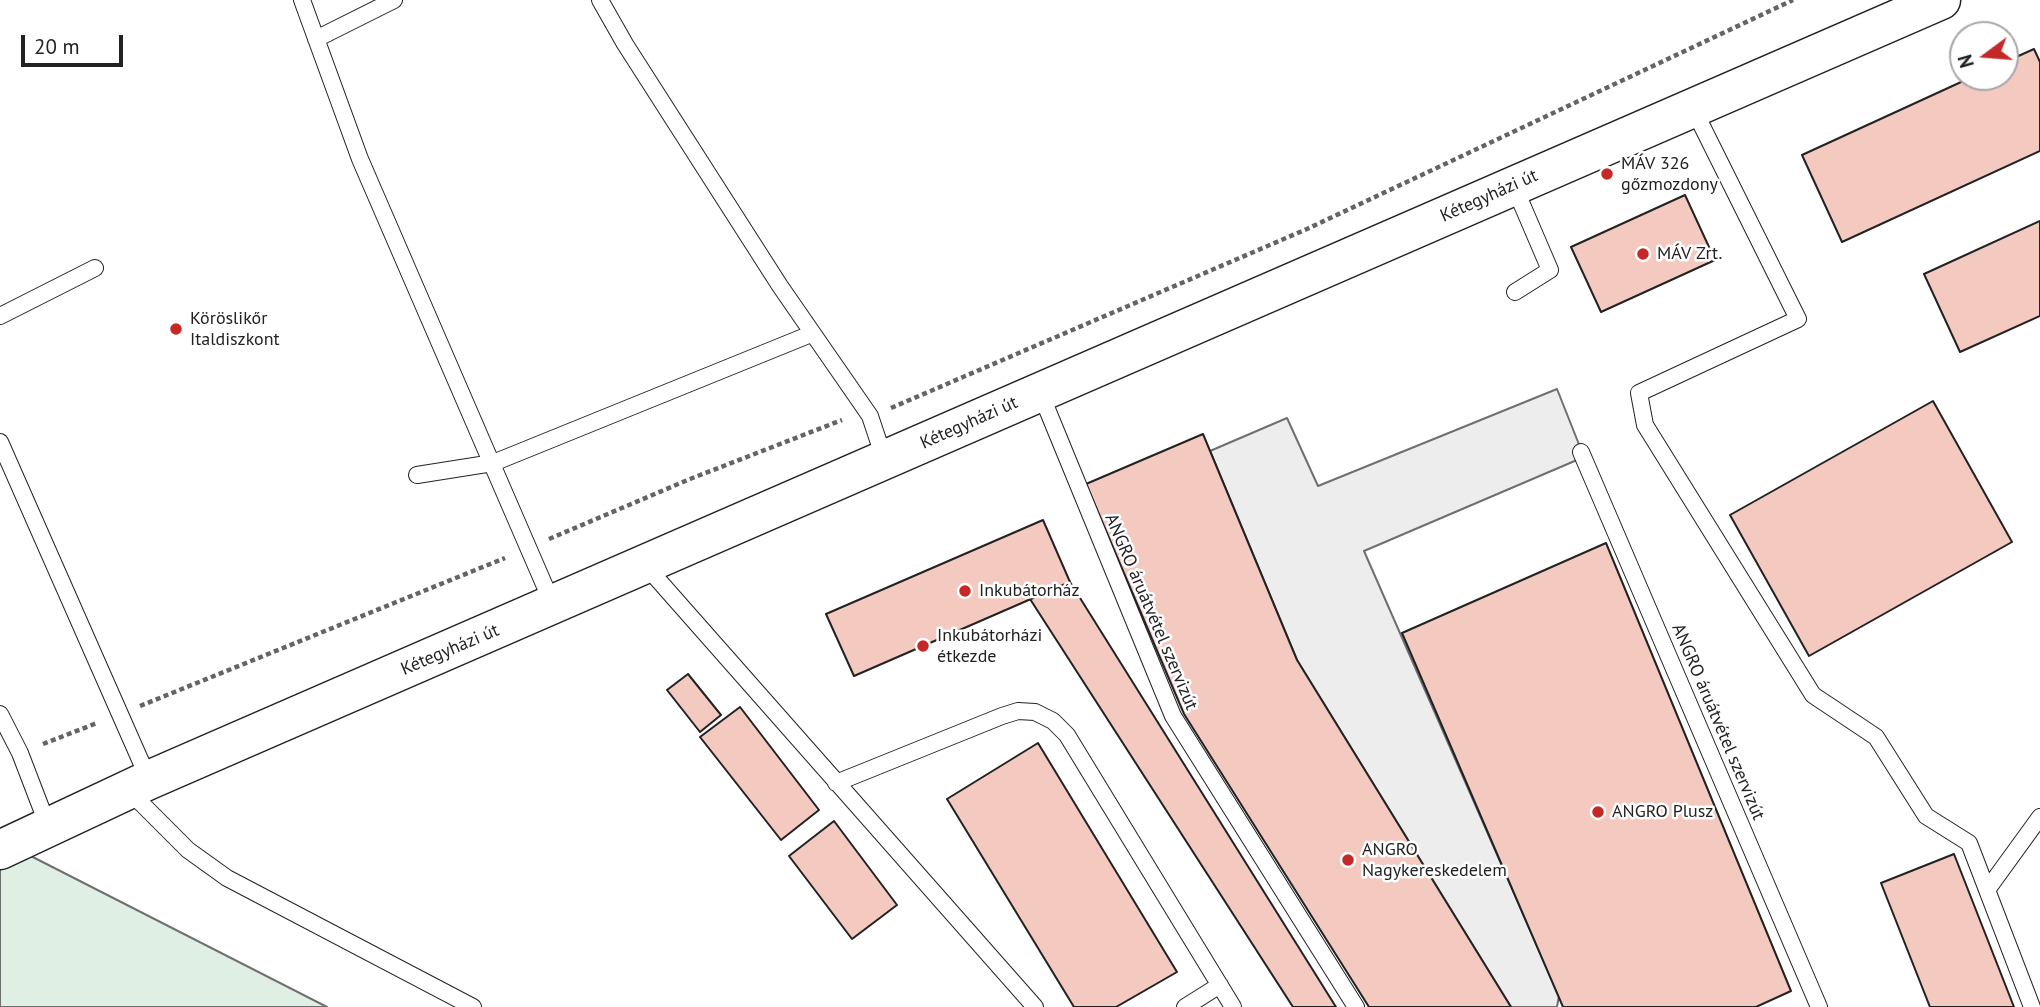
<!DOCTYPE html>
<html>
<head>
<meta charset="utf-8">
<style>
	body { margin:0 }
	#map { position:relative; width:2040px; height:1007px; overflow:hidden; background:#fff; font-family:"PT Sans",sans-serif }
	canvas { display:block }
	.north { position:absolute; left:1949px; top:21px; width:70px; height:70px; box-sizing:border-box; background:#fff; border:2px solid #a7a7a7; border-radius:50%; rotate:254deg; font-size:19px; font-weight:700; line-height:28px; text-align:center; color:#222 }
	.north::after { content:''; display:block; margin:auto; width:24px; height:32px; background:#c62828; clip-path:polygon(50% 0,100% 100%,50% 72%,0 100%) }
	.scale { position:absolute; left:21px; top:35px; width:102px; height:32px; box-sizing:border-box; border:4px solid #222; border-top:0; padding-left:9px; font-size:21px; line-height:24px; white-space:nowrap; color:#222; -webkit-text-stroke:5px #fff; paint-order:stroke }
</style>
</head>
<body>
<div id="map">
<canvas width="2040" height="1007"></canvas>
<div class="north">N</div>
<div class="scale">20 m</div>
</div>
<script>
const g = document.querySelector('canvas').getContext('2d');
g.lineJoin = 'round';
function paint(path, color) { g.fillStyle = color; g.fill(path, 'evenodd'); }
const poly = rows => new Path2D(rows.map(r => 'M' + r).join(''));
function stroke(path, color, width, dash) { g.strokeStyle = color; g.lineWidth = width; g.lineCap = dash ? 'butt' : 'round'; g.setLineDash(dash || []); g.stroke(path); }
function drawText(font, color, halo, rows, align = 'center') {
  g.font = font + ' "PT Sans",sans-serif'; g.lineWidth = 5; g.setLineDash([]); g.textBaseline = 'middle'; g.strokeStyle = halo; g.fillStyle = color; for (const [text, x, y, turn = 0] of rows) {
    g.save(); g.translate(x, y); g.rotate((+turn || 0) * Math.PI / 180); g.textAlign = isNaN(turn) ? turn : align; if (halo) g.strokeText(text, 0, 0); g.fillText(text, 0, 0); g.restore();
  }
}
const green = poly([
	[21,851,327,1007,0,1007,0,866,21,851]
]);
const parking = poly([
	[1557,389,1584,457,1364,551,1559,996,1557,1007,1511,1007,1297,660,1210,451,1287,418,1318,486,1557,389]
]);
const building = poly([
	[2034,49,2040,62,2040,151,1842,242,1802,155,1972,77,2005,77,2005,62,2034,49],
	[1685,195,1715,260,1601,312,1571,247,1685,195],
	[2040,221,2040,316,1960,352,1924,274,2040,221],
	[1933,401,2012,542,1809,656,1730,515,1933,401],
	[1203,434,1297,660,1511,1007,1369,1007,1184,714,1086,484,1203,434],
	[1043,520,1070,582,854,676,826,614,1043,520],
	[1606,543,1791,991,1756,1007,1563,1007,1402,633,1606,543],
	[1070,582,1336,1007,1293,1007,1030,599,1070,582],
	[688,674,721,715,700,732,667,690,688,674],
	[740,707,819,810,781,840,700,737,740,707],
	[1038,743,1177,972,1116,1007,1074,1007,947,799,1038,743],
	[834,821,897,905,852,939,789,856,834,821],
	[1954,854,2014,1007,1930,1007,1881,883,1954,854]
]);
const path = poly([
	[891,408,1307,229,1793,0],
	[549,539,690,479,842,420],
	[140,706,505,558],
	[43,744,97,723]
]);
const service = poly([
	[302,0,360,159,553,605],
	[600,0,625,44,780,286,870,416,885,461],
	[316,39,394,0],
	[1693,108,1798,319,1639,393,1645,425,1813,695,1876,737,1926,816,1969,843,2032,1007],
	[1514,186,1550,270,1515,292],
	[0,316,95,268],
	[1040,392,1173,716,1356,1007],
	[0,442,149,780],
	[1581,452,1819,1007],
	[417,475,493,463,811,334],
	[645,565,1035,1007],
	[0,714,20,753,48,826],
	[836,783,1002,716,1018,711,1035,712,1053,721,1067,735,1233,1007],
	[129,791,188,850,227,878,473,1007],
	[1987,890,2040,817],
	[1185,1007,1220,985]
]);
const tertiary = poly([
	[0,850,149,780,1941,0]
]);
const markers = [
	[1607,174,7,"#c62828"],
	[1643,254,7,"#c62828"],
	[176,329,7,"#c62828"],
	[965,591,7,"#c62828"],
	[923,646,7,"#c62828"],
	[1598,812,7,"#c62828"],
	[1348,860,7,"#c62828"]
];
const poiNames = [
	["MÁV 326",1621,164],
	["gőzmozdony",1621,185],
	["MÁV Zrt.",1657,254],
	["Köröslikőr",190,319],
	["Italdiszkont",190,340],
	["Inkubátorház",979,591],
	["Inkubátorházi",937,636],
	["étkezde",937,657],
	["ANGRO Plusz",1612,812],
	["ANGRO",1362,850],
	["Nagykereskedelem",1362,871]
];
const streetNames = [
	["Kétegyházi út",1489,196,-24],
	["Kétegyházi út",969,423,-24],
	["ANGRO áruátvétel szervizút",1151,612,67],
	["Kétegyházi út",450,650,-23],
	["ANGRO áruátvétel szervizút",1718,722,67]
];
paint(green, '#e0efe3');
stroke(green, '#6f6f6f', 2);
paint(parking, '#ededed');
stroke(parking, '#6f6f6f', 2);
paint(building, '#f3c9c0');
stroke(building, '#222', 2);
stroke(service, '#222', 18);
stroke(tertiary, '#222', 41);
stroke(path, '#646464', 4.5, [5, 3.5]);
stroke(service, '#fff', 16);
stroke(tertiary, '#fff', 38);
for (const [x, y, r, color] of markers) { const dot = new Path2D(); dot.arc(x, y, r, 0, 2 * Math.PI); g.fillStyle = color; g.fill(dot); stroke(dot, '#fff', 2.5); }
drawText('18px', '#222', '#fff', poiNames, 'left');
drawText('18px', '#222', '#fff', streetNames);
</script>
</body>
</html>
